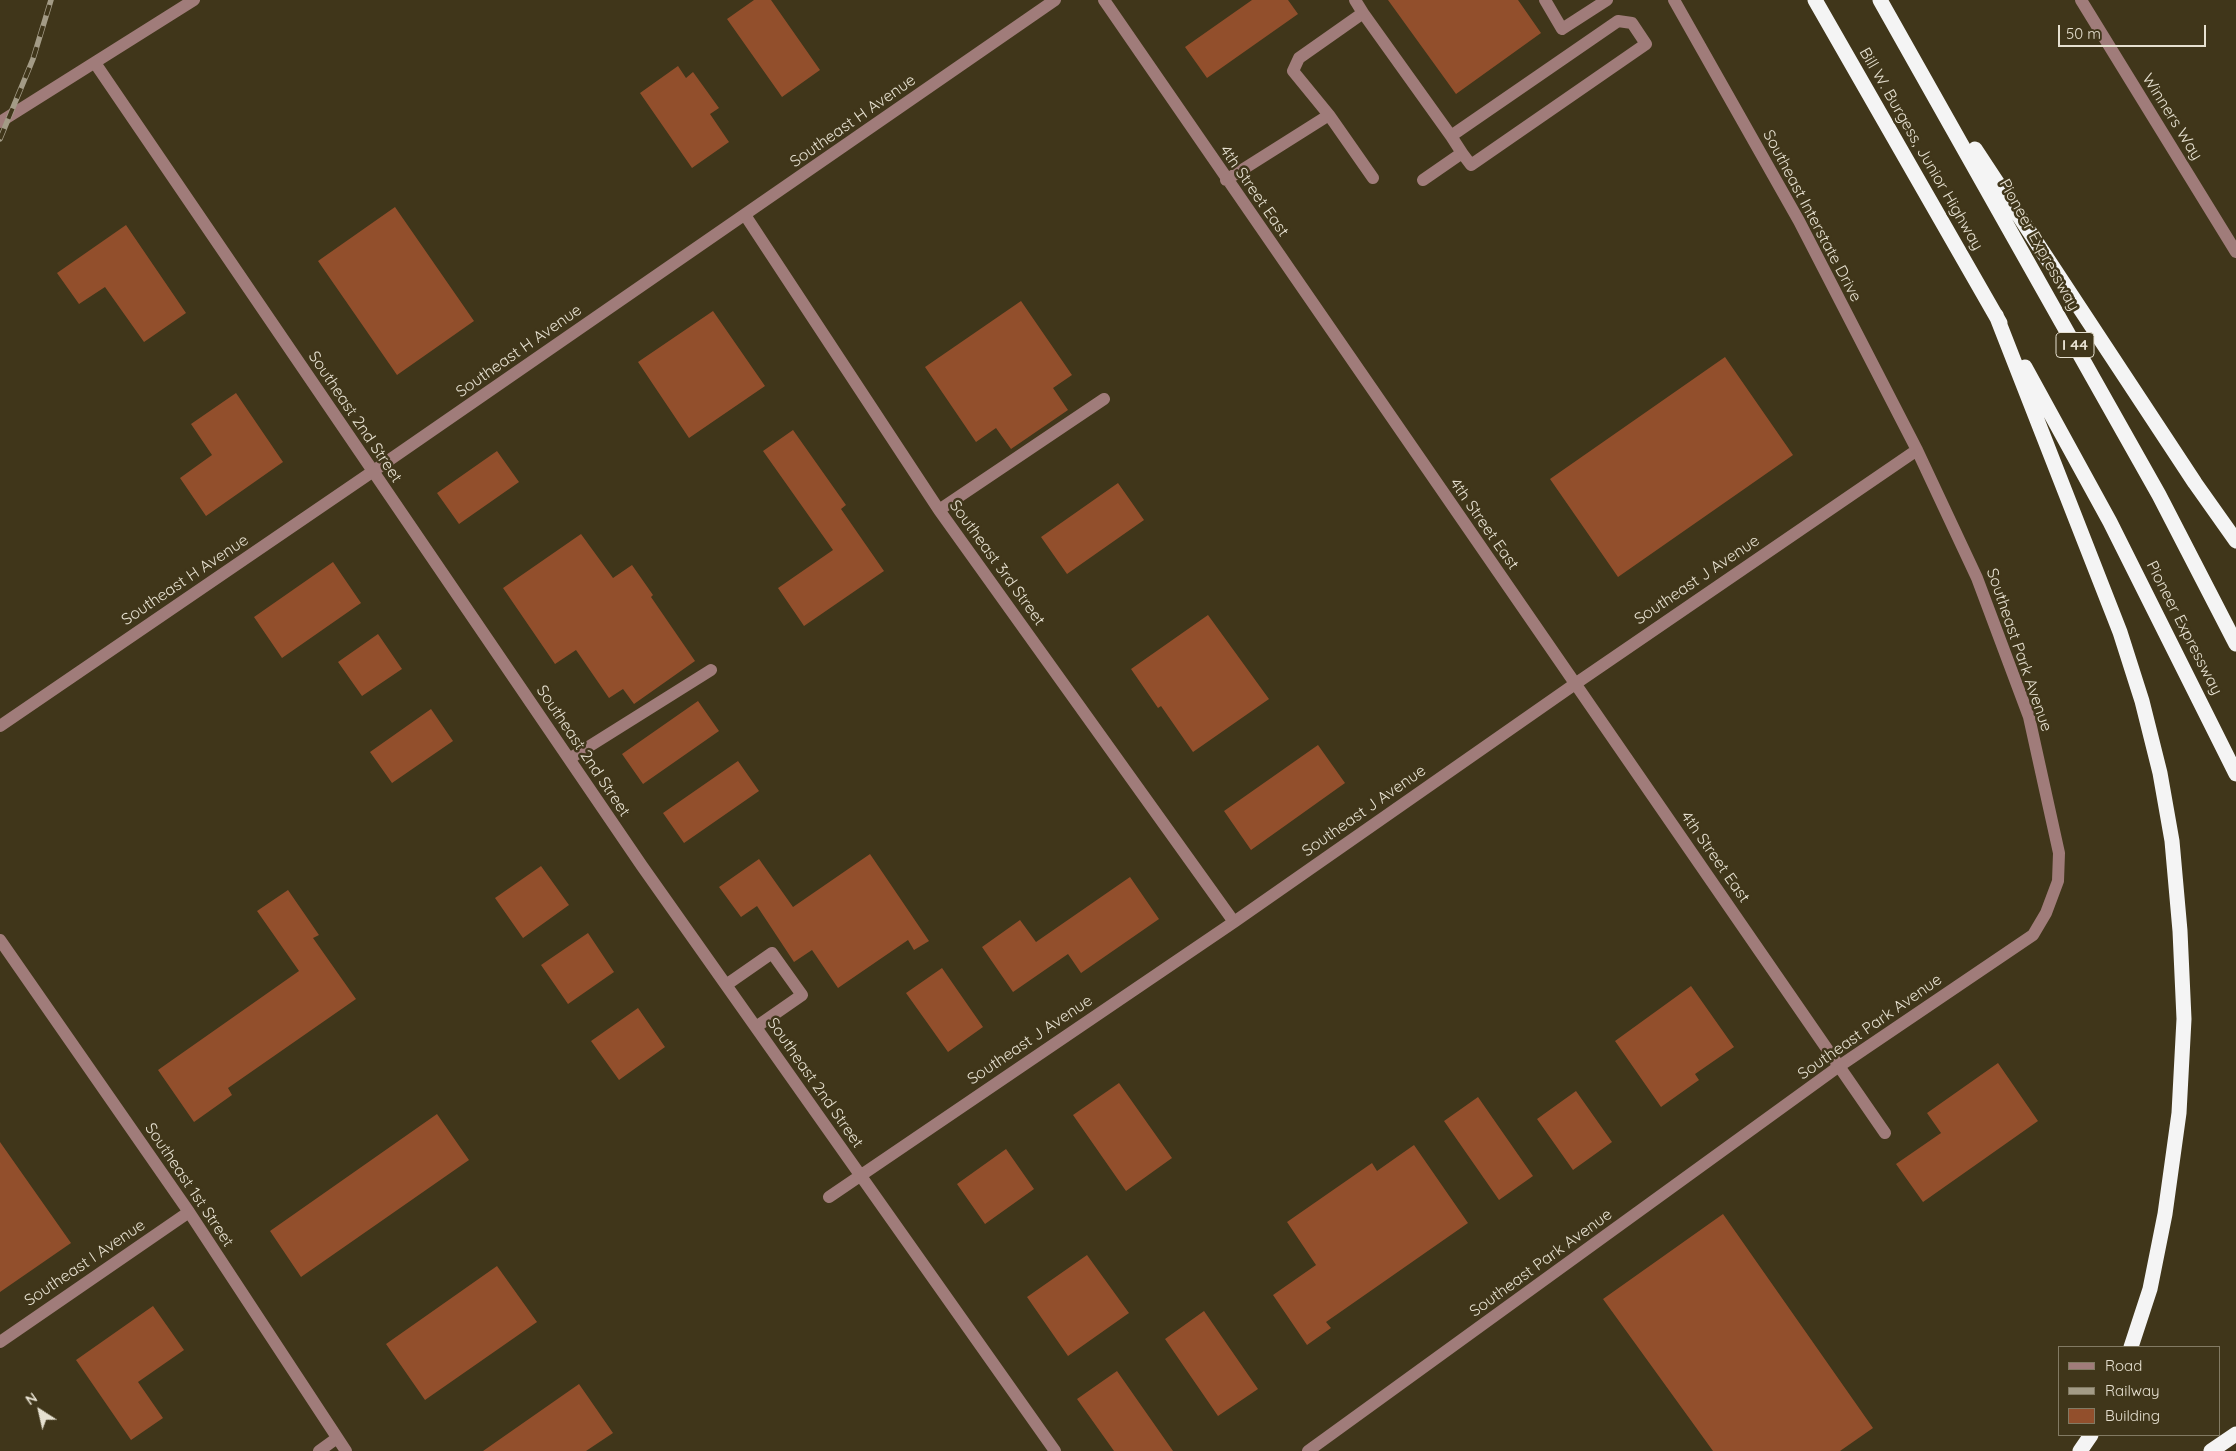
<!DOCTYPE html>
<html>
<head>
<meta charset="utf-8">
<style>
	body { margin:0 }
	#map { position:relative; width:2236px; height:1451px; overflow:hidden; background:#40361a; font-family:Quicksand,sans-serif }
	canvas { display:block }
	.legend { position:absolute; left:2058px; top:1346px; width:162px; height:90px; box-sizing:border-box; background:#40361a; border:1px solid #827a63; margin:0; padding:6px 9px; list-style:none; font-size:15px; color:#e6e0d0 }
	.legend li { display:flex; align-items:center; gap:10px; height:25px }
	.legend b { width:25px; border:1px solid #827a63 }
	.north { position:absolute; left:15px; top:1386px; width:50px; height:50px; -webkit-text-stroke:4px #40361a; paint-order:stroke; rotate:325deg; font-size:14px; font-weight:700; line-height:20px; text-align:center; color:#e6e0d0 }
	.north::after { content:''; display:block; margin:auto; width:18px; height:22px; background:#e6e0d0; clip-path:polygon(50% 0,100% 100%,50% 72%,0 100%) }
	.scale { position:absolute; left:2058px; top:25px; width:148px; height:22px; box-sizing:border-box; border:2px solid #e6e0d0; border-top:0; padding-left:6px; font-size:15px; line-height:18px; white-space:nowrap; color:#e6e0d0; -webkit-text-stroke:4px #40361a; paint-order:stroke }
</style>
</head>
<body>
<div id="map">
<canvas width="2236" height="1451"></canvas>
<ul class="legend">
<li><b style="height:6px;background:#a07c7a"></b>Road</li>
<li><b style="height:6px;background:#a39b86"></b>Railway</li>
<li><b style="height:14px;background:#924f2c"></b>Building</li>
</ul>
<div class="north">N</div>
<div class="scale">50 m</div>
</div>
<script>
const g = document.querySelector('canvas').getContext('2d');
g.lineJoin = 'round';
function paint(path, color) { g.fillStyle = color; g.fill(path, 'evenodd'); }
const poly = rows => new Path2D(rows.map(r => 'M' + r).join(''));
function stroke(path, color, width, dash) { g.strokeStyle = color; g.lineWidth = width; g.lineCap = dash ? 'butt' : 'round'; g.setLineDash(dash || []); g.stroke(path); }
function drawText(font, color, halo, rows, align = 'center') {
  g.font = font + ' Quicksand,sans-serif'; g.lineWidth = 5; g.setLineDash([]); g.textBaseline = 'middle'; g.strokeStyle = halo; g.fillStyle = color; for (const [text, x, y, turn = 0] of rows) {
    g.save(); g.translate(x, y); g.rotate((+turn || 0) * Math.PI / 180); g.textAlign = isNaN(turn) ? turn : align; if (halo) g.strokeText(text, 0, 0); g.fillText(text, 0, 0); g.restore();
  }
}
const building = poly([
	[754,0,771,0,820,70,782,97,727,19],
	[1252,0,1288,0,1298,14,1207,78,1185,47],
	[1388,0,1518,0,1541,33,1456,94],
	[678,66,686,78,693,72,719,108,710,114,729,142,692,168,640,93],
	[395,207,474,321,397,375,318,261],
	[126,225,186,313,144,342,105,287,79,304,57,273],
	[1021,301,1072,375,1053,388,1068,410,1011,449,996,428,976,442,925,367],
	[713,311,765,386,689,438,638,362],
	[1725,357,1793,455,1618,577,1550,479],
	[236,393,283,462,206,516,180,478,212,455,191,424],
	[793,430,846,505,841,509,884,571,804,626,778,588,833,550,763,451],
	[497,451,519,482,459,524,437,493],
	[1118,483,1144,520,1067,574,1041,537],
	[581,534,613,578,632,565,653,595,651,597,695,661,634,704,623,689,609,698,576,650,555,664,503,588],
	[333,562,361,603,282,658,254,617],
	[1208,615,1269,699,1193,752,1161,706,1158,708,1131,669],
	[378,634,402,669,362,696,338,662],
	[698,701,719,731,643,784,622,754],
	[431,709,453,741,392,783,370,752],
	[1318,745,1345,783,1251,850,1224,811],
	[738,761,759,791,684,843,663,813],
	[870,854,929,941,914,950,908,940,838,988,812,950,794,962,757,906,741,917,719,887,759,859,793,907],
	[541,866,569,905,523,938,495,898],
	[1130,877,1159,919,1081,973,1068,954,1013,992,982,947,1020,920,1036,942],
	[288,890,319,935,313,938,356,999,228,1088,232,1095,194,1122,158,1070,299,971,257,911],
	[588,933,614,972,568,1004,541,965],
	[942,968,983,1027,948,1052,906,993],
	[1691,986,1734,1047,1695,1074,1699,1080,1661,1107,1615,1041],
	[638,1008,665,1047,619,1080,591,1041],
	[1998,1063,2038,1121,1923,1202,1896,1164,1941,1133,1927,1113],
	[1119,1083,1172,1158,1126,1191,1073,1115],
	[1576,1091,1612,1142,1573,1170,1537,1119],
	[1478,1097,1533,1176,1499,1200,1444,1121],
	[437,1114,469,1160,301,1277,270,1231],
	[0,1142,71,1243,0,1292],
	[1414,1145,1468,1223,1326,1322,1331,1328,1307,1345,1273,1295,1316,1265,1287,1222,1372,1163,1377,1171],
	[1006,1149,1034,1189,985,1224,957,1184],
	[1723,1214,1873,1428,1840,1451,1713,1451,1603,1299],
	[1087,1255,1129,1313,1068,1356,1027,1297],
	[497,1266,537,1322,425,1400,386,1344],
	[153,1306,184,1350,138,1382,163,1418,131,1440,76,1360],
	[1204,1311,1258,1389,1218,1416,1165,1339],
	[1117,1371,1173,1451,1114,1451,1077,1399],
	[579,1384,613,1433,586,1451,483,1451]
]);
const minor = poly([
	[1104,0,1885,1133],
	[1545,0,1562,29,1607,0],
	[2081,0,2236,252],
	[1363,13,1451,136,1618,21,1632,23,1646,44,1471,165,1462,153],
	[95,63,642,866,1055,1451],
	[1329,115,1293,71,1299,58,1363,13,1355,0],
	[0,122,194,0],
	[1226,180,1329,115,1373,178],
	[1423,180,1462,153,1451,136],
	[745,215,939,510,1234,922],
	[939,510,1104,399],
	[0,726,372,472,1055,0],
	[569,759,711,670],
	[0,940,189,1212,346,1451],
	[726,985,772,953,802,995,756,1027],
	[829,1197,1234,922,1575,684,1917,450],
	[0,1342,189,1212],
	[319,1451,337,1438],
	[1308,1451,1838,1067,2033,935,2046,913,2058,881,2059,853,2029,717,1977,578,1917,450,1799,221,1674,0]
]);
const highway = poly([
	[1815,0,2000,323],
	[1880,0,2159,495,2236,644],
	[1975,149,2195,483,2236,541],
	[1996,315,2120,632,2142,701,2160,773,2172,841,2180,931,2184,1019,2179,1113,2165,1214,2150,1289,2131,1347],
	[2025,367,2110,522,2236,774],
	[2080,1451,2091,1435],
	[2211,1451,2236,1434]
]);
const rail = poly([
	[0,139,33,59,51,0]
]);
const shields = [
	[2075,345,38]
];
const shieldNames = [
	["I 44",2075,345]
];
const streetNames = [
	["Winners Way",2172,117,58],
	["Southeast H Avenue",853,121,-35],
	["Bill W. Burgess, Junior Highway",1921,149,60],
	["4th Street East",1254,191,55],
	["Southeast Interstate Drive",1812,216,62],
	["Pioneer Expressway",2039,245,61],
	["Southeast H Avenue",519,351,-35],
	["Southeast 2nd Street",355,417,56],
	["4th Street East",1484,524,55],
	["Southeast 3rd Street",997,563,54],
	["Southeast H Avenue",185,580,-34],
	["Southeast J Avenue",1697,580,-34],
	["Pioneer Expressway",2184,628,63],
	["Southeast Park Avenue",2019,650,71],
	["Southeast 2nd Street",583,751,56],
	["Southeast J Avenue",1364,811,-35],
	["4th Street East",1715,857,55],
	["Southeast Park Avenue",1870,1027,-35],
	["Southeast J Avenue",1030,1040,-34],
	["Southeast 2nd Street",815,1083,55],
	["Southeast 1st Street",189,1185,56],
	["Southeast I Avenue",85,1263,-34],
	["Southeast Park Avenue",1541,1263,-36]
];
paint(building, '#924f2c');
stroke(minor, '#a07c7a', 12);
stroke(highway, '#f4f4f4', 15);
stroke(rail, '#a39b86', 5.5);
stroke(rail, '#40361a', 4, [11]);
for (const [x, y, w] of shields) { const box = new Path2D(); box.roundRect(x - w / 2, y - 12.5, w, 25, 4); g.fillStyle = '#40361a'; g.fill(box); stroke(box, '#e6e0d0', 1); }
drawText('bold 15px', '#e6e0d0', null, shieldNames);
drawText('16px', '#e6e0d0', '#40361a', streetNames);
</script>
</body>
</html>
